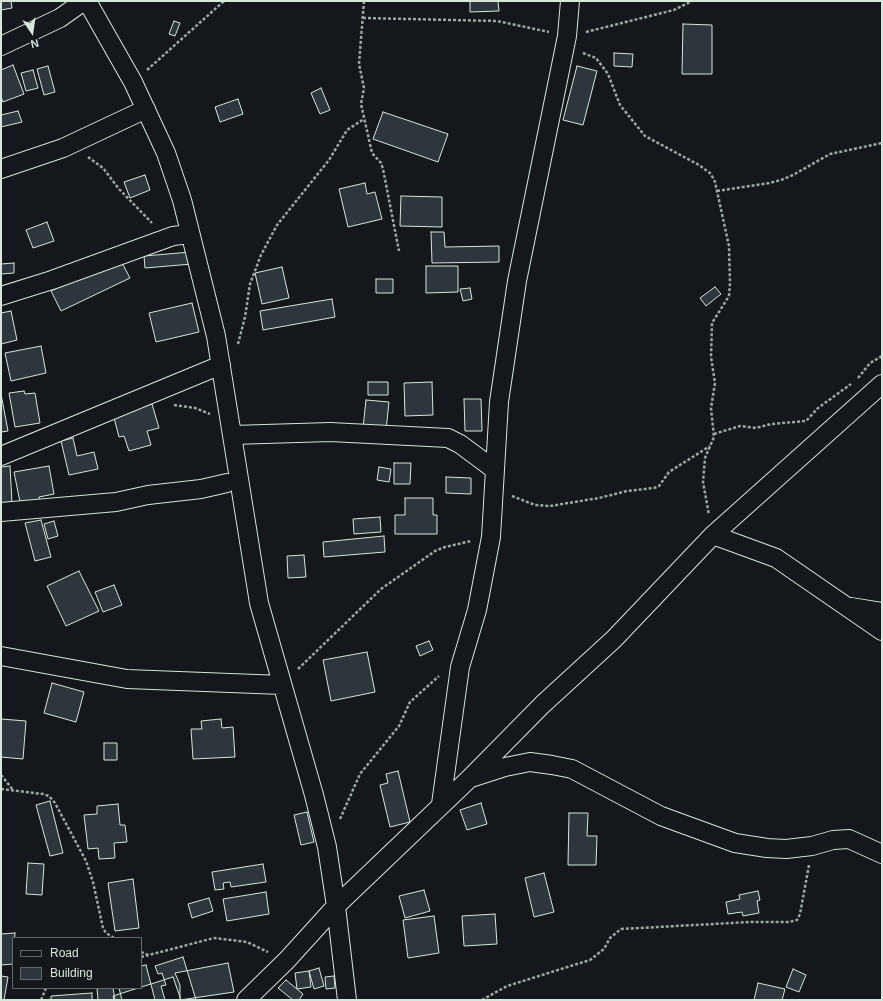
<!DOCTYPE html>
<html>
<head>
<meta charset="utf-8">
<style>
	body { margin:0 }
	#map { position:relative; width:883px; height:1001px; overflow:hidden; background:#14181c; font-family:Arial,sans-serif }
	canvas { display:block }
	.frame { position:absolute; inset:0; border:2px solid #d8e6dc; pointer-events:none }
	.legend { position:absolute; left:12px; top:937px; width:130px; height:52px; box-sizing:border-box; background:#14181c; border:1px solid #626a69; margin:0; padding:5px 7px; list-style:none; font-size:12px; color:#d8e6dc }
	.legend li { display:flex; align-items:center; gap:8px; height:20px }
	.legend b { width:20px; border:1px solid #626a69 }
	.north { position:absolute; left:12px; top:12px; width:40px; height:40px; -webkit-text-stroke:3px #14181c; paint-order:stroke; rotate:167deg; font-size:11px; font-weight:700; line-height:16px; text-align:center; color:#d8e6dc }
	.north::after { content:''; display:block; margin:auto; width:14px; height:18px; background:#d8e6dc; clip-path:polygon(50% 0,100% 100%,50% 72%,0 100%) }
</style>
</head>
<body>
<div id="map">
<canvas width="883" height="1001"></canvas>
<div class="frame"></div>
<ul class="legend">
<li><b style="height:5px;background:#14181c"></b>Road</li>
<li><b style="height:11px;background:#2c363c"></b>Building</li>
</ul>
<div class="north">N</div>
</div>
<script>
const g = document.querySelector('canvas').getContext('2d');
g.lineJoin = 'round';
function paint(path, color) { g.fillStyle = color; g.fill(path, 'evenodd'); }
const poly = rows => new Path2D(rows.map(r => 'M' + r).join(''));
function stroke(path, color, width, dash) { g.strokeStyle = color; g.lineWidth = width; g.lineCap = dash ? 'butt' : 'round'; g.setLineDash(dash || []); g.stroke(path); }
const building = poly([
	[1,1,11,1,12,8,1,10,1,1],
	[470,1,498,1,499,11,470,12,470,1],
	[174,21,180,23,175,36,169,34,174,21],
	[683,24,712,25,712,74,682,74,683,24],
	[614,53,633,54,632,67,614,66,614,53],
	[13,65,24,94,3,102,1,97,1,70,13,65],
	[48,66,55,92,44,95,37,69,48,66],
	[577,66,597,71,583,125,563,120,577,66],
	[33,70,38,88,26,91,21,73,33,70],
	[321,88,330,110,320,114,311,93,321,88],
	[238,99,243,114,220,122,215,107,238,99],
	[18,111,22,122,1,127,1,115,18,111],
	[383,112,448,134,438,162,373,139,383,112],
	[145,175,150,190,130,198,124,182,145,175],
	[365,183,367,194,375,192,382,219,348,227,339,189,365,183],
	[401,196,442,197,442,227,400,226,401,196],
	[47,222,54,241,33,248,26,230,47,222],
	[431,232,444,232,445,247,499,246,499,262,432,263,431,232],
	[191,252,192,264,145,268,144,256,191,252],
	[120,259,130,278,61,311,51,291,120,259],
	[14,263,14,273,1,274,1,264,14,263],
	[426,266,458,266,458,292,426,293,426,266],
	[282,267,289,298,262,304,255,273,282,267],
	[376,279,393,279,393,293,376,293,376,279],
	[715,287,721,294,706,306,700,298,715,287],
	[470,288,472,299,463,301,460,289,470,288],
	[332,299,335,317,263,330,260,311,332,299],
	[192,303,199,332,156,342,149,313,192,303],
	[11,311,17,340,1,344,1,313,11,311],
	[41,346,46,373,11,381,5,353,41,346],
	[368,382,388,382,388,395,368,395,368,382],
	[432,382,433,415,405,416,404,383,432,382],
	[24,391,25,394,35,393,40,423,15,427,9,393,24,391],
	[1,394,8,431,1,432,1,394],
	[464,399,481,399,482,431,465,431,464,399],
	[366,400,389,402,386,430,363,428,366,400],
	[152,404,159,428,147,431,151,445,129,451,124,436,119,437,113,414,152,404],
	[73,438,77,456,94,452,98,469,69,475,61,441,73,438],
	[394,463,411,463,410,484,394,484,394,463],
	[10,466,12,503,1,504,1,467,10,466],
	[49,466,54,494,39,497,40,503,21,507,14,472,49,466],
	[379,467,391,469,389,482,377,480,379,467],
	[446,477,471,478,471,494,446,493,446,477],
	[405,498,433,498,433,515,437,515,437,534,395,534,395,515,405,515,405,498],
	[380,517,381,532,354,534,353,519,380,517],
	[41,520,51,557,35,561,25,523,41,520],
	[54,521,58,536,48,539,44,524,54,521],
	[384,536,385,552,324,557,323,542,384,536],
	[304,555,306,577,288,578,287,556,304,555],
	[79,571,99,611,66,626,47,586,79,571],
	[114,585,122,605,103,612,95,592,114,585],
	[429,641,433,650,420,656,416,646,429,641],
	[367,652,375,692,331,701,323,660,367,652],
	[52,683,84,692,76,722,44,713,52,683],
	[1,719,26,721,23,759,1,757,1,719],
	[221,719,222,728,233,727,235,757,193,759,191,729,202,729,201,721,221,719],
	[104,743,117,743,117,760,104,760,104,743],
	[398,771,410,822,390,827,380,785,388,783,386,774,398,771],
	[50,801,63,853,50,856,36,805,50,801],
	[481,803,487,824,467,830,460,810,481,803],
	[118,804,120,825,125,825,127,842,114,843,115,858,99,859,98,848,88,849,84,815,97,814,97,806,118,804],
	[307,812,314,842,301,845,294,815,307,812],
	[569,813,588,813,587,836,597,836,596,865,568,865,569,813],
	[28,863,44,864,42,895,26,894,28,863],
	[263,864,266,882,231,887,230,882,223,883,224,889,215,890,212,872,263,864],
	[544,873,554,912,534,917,525,878,544,873],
	[133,879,139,928,115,931,108,883,133,879],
	[424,890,430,911,405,918,399,896,424,890],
	[758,891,760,900,757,901,759,913,743,916,742,912,728,914,726,902,740,899,739,895,758,891],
	[266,892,269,914,227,921,223,899,266,892],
	[209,898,213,911,192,918,188,904,209,898],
	[495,914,497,944,464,946,462,916,495,914],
	[434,916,439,953,408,958,403,920,434,916],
	[15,933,13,964,1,965,1,934,15,933],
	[183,957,196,1000,165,1000,161,986,166,985,162,973,158,974,155,966,183,957],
	[228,963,234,992,180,1000,180,985,175,973,228,963],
	[146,965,155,1000,122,1000,119,988,141,988,141,966,146,965],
	[319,968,324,986,314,989,309,971,319,968],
	[793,969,806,975,799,992,786,987,793,969],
	[309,971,311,987,297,989,295,973,309,971],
	[1,976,8,977,4,1000,1,1000,1,976],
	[334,976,335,988,326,989,325,977,334,976],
	[173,977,181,1000,114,1000,113,996,173,977],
	[286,980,303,994,299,1000,293,1000,278,988,286,980],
	[758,983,785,989,782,1000,754,1000,758,983],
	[97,988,113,988,115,1000,98,1000,97,988],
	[92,993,92,1000,51,1000,51,996,92,993]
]);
const path = poly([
	[364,1,359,64,364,88,361,104,372,153,381,163,383,169,399,251],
	[363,18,497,21,549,32],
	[586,32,674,10,692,1],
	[583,53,596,58,608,74,620,105,645,136,699,165,711,174,715,182,729,246,730,283,729,296,712,323,711,357,715,383,711,408,714,437,705,458,703,482,709,515],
	[147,70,224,1],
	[88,157,103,168,119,189,152,223],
	[717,191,769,183,781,180,793,175,830,154,882,143],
	[238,344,245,317,250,284,261,255,277,225,329,160,347,130,364,119],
	[858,378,870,363,882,356],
	[174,405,195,408,210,414],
	[714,434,740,426,756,428,771,424,806,421,818,408,851,384],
	[512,496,535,505,550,506,599,498,627,491,654,488,659,486,669,472,710,446],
	[298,669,381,589,435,551,445,547,471,541],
	[1,775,13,790],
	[1,789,43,794,49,796,55,803,86,861,93,882,103,928,106,933,114,938],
	[340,819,360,774,399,726,410,702,439,676],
	[141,952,148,955],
	[141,957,214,938,247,942,268,952],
	[41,1000,46,988],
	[482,1000,507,986,590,960,604,949,610,938,621,929,750,922,789,922,797,920,800,914,809,865]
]);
const minor = poly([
	[87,1,133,82,166,153,182,200,216,336,259,603,314,795,327,847,336,906,347,1000],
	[1,46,60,18,84,1],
	[1,169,63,148,146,109],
	[1,296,52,280,173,236,190,234],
	[232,435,330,432,448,438,460,444,495,470],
	[1,456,221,365],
	[1,512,116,502,148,495,201,489,227,483],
	[713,535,776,558,882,631],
	[851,607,882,612],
	[1,656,127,679,282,685],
	[471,778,505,767,530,762,552,765,572,769,661,816,735,843,767,848,786,849,812,846,833,840,849,839,882,854],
	[441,804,460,667,477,610,491,537,499,402,517,281,567,36,570,1],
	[246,1000,287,960,336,906,469,779,543,704,614,639,713,535,882,384]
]);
paint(building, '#2c363c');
stroke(building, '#d8e6dc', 1);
stroke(minor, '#d8e6dc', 20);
stroke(path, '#9da8a2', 2.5, [3, 2]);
stroke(minor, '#14181c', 18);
</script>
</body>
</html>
